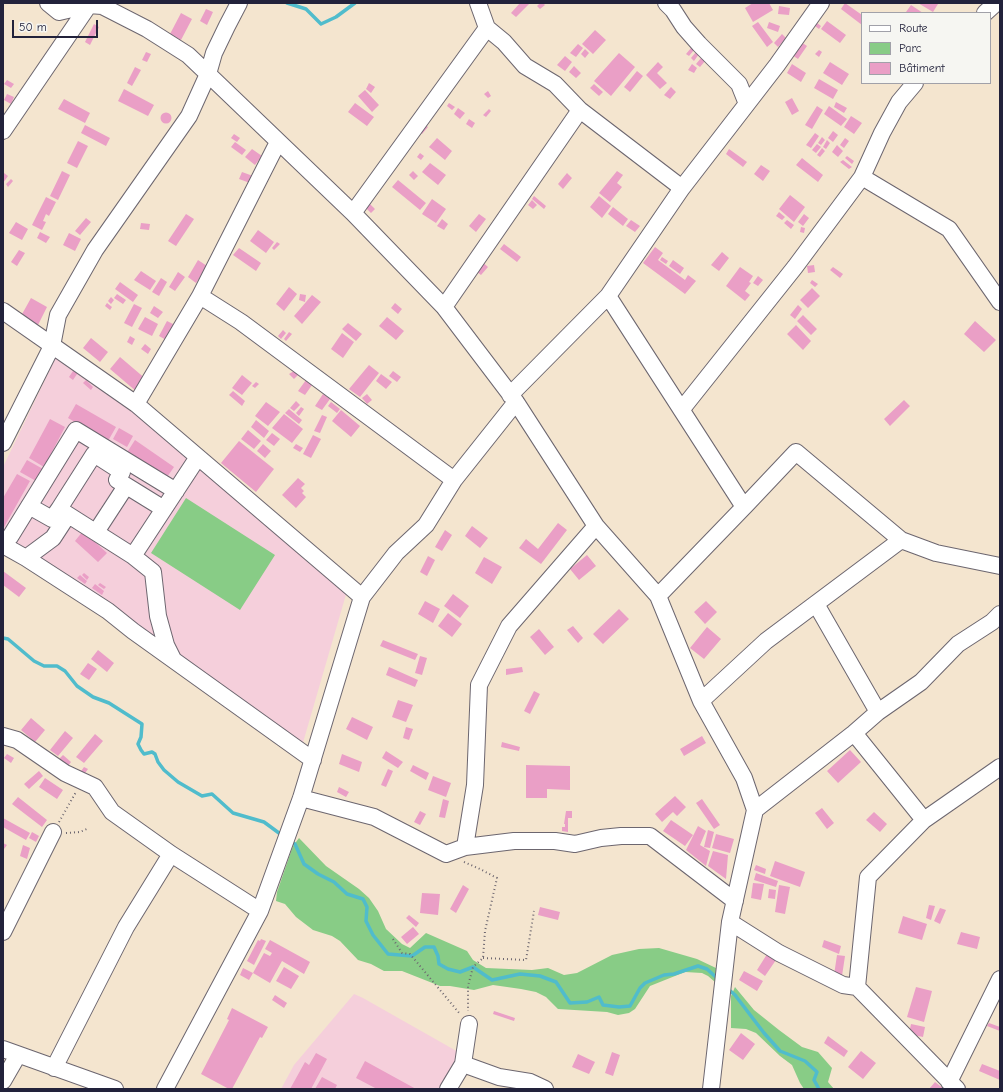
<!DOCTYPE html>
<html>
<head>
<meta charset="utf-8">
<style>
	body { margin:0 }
	#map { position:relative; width:1003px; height:1092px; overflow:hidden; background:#f4e5cf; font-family:"Comic Neue",sans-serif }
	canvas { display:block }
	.frame { position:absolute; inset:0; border:4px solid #22223b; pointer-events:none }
	.legend { position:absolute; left:861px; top:12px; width:130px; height:72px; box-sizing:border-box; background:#f6f6f2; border:1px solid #a1a1a9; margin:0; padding:5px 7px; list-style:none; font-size:12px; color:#22223b }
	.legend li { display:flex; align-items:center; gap:8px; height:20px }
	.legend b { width:20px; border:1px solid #a1a1a9 }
	.scale { position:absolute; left:12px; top:20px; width:86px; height:18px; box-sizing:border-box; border:2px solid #22223b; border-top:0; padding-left:5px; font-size:12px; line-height:14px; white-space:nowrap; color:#22223b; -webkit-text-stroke:3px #f6f6f2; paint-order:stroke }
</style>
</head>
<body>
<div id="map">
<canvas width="1003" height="1092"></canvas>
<div class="frame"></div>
<ul class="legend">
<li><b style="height:5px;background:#fff"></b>Route</li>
<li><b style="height:11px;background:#88cc86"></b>Parc</li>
<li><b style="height:11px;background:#ea9fc6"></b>Bâtiment</li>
</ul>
<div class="scale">50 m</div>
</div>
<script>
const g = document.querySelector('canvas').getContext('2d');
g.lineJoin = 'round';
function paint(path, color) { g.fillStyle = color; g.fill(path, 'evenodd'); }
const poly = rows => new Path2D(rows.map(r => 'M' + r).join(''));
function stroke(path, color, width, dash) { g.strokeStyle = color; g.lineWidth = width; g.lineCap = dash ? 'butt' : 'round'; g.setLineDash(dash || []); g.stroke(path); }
const built = poly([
	[58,353,132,406,347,591,302,746,3,541,3,467],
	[354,994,363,998,460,1053,443,1089,281,1089,294,1065]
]);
const green = poly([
	[186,498,275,555,240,610,151,553],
	[299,838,326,866,359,889,369,898,378,911,386,929,402,944,410,948,426,933,467,951,473,960,486,968,532,970,548,968,564,975,577,973,612,955,639,949,659,948,697,959,716,968,715,982,708,976,702,973,685,972,650,986,635,1009,629,1013,618,1015,607,1012,558,1009,546,997,536,992,521,989,493,985,474,990,450,986,440,986,402,971,384,971,371,964,358,960,340,941,332,936,313,930,296,917,285,904,276,901,277,892,293,846],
	[735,987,754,1010,779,1030,802,1047,818,1052,832,1068,828,1082,834,1089,804,1089,800,1083,792,1065,780,1056,756,1033,746,1029,731,1028,731,996]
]);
const stream = poly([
	[287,3,306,9,321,24,336,17,355,3],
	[3,638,8,639,34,661,44,666,57,666,65,671,77,686,93,697,109,703,142,724,141,737,138,744,141,750,144,754,152,752,155,754,158,762,164,770,178,782,202,796,212,794,233,813,264,822,283,836],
	[290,841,295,844,304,864,318,874,334,882,347,894,363,899,367,907,366,921,373,935,388,954,412,956,425,947,434,947,438,956,439,964,448,969,460,972,473,967,492,980,520,974,540,976,556,982,570,1003,587,1002,599,997,603,1005,619,1007,630,1006,640,988,645,983,664,975,674,974,698,966,707,969,718,979],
	[727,988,735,995,764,1033,780,1051,805,1061,817,1072,814,1080,819,1089]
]);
const building = poly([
	[520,3,530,3,516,17,511,13],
	[540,3,543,3,545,5,540,9,537,6],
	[753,3,769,3,773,10,753,22,745,8],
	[845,3,862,15,862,25,841,9],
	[918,3,936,3,938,4,933,12],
	[911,5,923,13,906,12],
	[779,6,790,8,789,15,778,14],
	[206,9,213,12,207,25,200,21],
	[181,13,192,19,181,40,170,34],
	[827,21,846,35,840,43,821,29],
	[758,22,773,42,767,47,752,26],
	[769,22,780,26,778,32,767,28],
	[817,23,821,26,819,29,815,26],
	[94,24,99,27,90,45,85,42],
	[595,30,606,40,593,54,582,44],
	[782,34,786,38,778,47,774,43],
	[801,42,807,46,798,59,792,55],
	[578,44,583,48,576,57,570,53],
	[691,48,694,50,689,56,686,54],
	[585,49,589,53,585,58,581,54],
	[819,50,822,52,819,57,815,54],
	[146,52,151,54,147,62,142,60],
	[696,52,699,54,694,61,691,58],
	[619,53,635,67,611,96,594,81],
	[565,56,572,62,565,71,557,65],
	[701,58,705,61,700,67,696,64],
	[658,62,663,67,657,73,667,83,660,89,646,75],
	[830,62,849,74,842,85,823,73],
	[692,64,697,68,694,73,688,70],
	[792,64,806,73,801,82,787,73],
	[574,66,581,73,576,78,569,72],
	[135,67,141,70,132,86,127,83],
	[637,71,643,76,630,92,624,87],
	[819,79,838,90,833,99,814,88],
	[7,80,14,84,11,88,4,84],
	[369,83,375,87,371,93,366,89],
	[594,84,603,92,599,96,590,88],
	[671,87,676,92,670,99,664,95],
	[124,89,154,105,148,116,118,101],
	[365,90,379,105,372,112,358,96],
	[488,91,491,96,488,98,484,94],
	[7,94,14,97,11,104,4,100],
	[792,98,799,111,792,115,785,102],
	[64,99,90,113,85,123,58,109],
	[836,102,847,108,844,113,834,107],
	[355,103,374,117,367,126,348,112],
	[449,103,455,107,452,110,447,106],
	[817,106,823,110,812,129,805,125],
	[829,106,847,119,841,126,824,114],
	[458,108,465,113,460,119,454,114],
	[489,109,491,111,486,117,483,115],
	'160.5 118a5.5 5.5 0 1 1 11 0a5.5 5.5 0 1 1-11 0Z',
	[851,116,862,123,854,134,844,127],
	[469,119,475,123,472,128,466,124],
	[422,123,428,127,422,134,416,130],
	[85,125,110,138,106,146,81,133],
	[833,131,838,135,833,142,828,138],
	[815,133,819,136,811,148,806,145],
	[234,134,240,138,237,142,231,138],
	[822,137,825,140,821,145,818,143],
	[437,138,452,151,445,160,429,147],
	[845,138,849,141,844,148,840,145],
	[827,140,830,143,826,149,823,147],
	[78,141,88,146,77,168,67,163],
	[235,142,246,150,242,155,231,147],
	[817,144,821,147,816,153,812,150],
	[837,145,843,151,838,157,832,152],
	[822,148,825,151,820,157,817,155],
	[252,149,262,156,255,165,245,157],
	[729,149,747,162,743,167,726,154],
	[420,153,424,156,421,160,417,157],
	[847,156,854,161,852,164,845,158],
	[802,158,823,175,818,182,796,165],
	[843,160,852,167,849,169,840,162],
	[430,163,446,175,438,185,422,172],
	[761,165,770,171,763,181,754,174],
	[62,171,70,175,58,200,50,196],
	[413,171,418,176,414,180,409,175],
	[617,171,623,175,617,183,622,187,610,202,599,193],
	[242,172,253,176,250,183,239,179],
	[4,173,8,176,3,183,3,174],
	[567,173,572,178,563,189,558,184],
	[11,179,13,181,8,187,6,184],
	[398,180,426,203,420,210,392,187],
	[790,195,805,207,794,222,779,209],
	[534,196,546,206,544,209,532,199],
	[599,196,611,206,602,218,590,207],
	[46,197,56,202,49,216,46,214,43,221,46,222,42,230,32,225],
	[432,199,446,209,436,223,422,214],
	[532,200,537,205,533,209,528,205],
	[369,203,375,209,371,213,365,207],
	[613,207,628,219,623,226,608,214],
	[779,212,785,217,782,220,776,216],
	[186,214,194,219,176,246,168,241],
	[479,214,486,219,476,232,469,226],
	[804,214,809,218,803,226,798,222],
	[86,218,91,222,80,235,75,231],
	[442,219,448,224,444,230,437,226],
	[631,220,640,226,635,232,626,226],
	[787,220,794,225,791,229,784,223],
	[16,222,28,229,22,240,9,233],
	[141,223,150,224,149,230,140,229],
	[801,227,805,228,804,233,800,232],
	[258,230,274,242,266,253,250,241],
	[40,232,50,237,46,243,37,238],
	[69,233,81,239,75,251,63,245],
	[277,242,280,244,274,250,272,248],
	[504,244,521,257,517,262,500,249],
	[655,247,663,253,658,260,685,280,688,275,696,281,685,294,643,263],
	[239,248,261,263,256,271,233,255],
	[19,250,25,253,17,266,11,262],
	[722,252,729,258,719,271,711,265],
	[662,257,668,261,666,264,660,260],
	[198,260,207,266,196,283,188,277],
	[480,260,488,267,481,275,473,269],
	[673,260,684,268,680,274,669,266],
	[814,265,815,272,808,273,807,266],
	[740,267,753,276,749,282,751,283,745,291,750,295,745,301,726,286],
	[833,267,843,274,840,278,830,270],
	[141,271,156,281,150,290,134,280],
	[178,272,185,277,175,291,169,287],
	[758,276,763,280,758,286,753,283],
	[161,278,167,282,159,296,152,292],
	[812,280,818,284,815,287,810,283],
	[120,282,138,295,133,302,115,289],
	[289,287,297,294,284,311,276,304],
	[812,288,820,296,808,308,800,300],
	[117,294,126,300,123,304,114,298],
	[300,294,306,295,305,302,299,300],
	[312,295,321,302,302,324,294,316],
	[111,297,114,300,111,304,108,301],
	[31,298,47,307,38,325,21,316],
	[107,303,112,307,110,310,105,306],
	[395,303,402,309,398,314,391,308],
	[134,304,142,308,132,327,124,323],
	[798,305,802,309,795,319,790,315],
	[154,306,163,312,158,318,150,313],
	[803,315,817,329,811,335,797,321],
	[145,317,158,324,152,336,138,329],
	[387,317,404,331,396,340,379,326],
	[167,321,175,325,168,341,159,336],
	[975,321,996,340,984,352,964,334],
	[348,323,362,334,356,341,342,329],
	[796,325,811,341,803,350,787,334],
	[283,330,286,333,281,339,278,336],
	[289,332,292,334,286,341,284,339],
	[342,333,354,342,343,358,331,349],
	[130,336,135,339,132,345,127,342],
	[91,338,108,352,100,362,83,348],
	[145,344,151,349,148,354,141,349],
	[120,357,147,380,137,392,110,369],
	[369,365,379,373,360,397,349,389],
	[75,368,79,371,73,380,69,377],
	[294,371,298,375,294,379,289,374],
	[393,371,401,377,397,382,389,376],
	[381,374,392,382,386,389,376,381],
	[242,375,252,383,242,395,232,388],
	[86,380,93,387,91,390,83,383],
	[306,380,312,385,305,395,298,391],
	[256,382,259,384,255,388,252,386],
	[233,391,245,401,242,406,229,395],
	[323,394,330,399,322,410,315,406],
	[367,394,372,400,367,404,362,398],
	[904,400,910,406,890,426,884,419],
	[296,401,300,405,294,411,290,408],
	[266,402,280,412,268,426,255,416],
	[331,402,340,409,337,413,328,406],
	[76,404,116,427,108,441,68,418],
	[301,407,304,409,299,416,296,413],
	[289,409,302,420,299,424,285,413],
	[341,410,360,426,351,437,332,421],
	[284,414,303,429,292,443,272,428],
	[322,415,327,417,320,433,314,431],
	[50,419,65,427,44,467,29,458],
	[256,420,269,431,264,438,251,427],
	[119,428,133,436,127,447,113,439],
	[248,430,261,441,254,449,241,439],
	[272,433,280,439,274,446,266,440],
	[313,435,321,439,311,458,303,454],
	[135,440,174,467,165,480,126,454],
	[239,441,274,469,256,492,221,463],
	[263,444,271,451,265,458,257,451],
	[296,444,303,448,300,452,293,448],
	[27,460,43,469,36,481,20,472],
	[17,474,30,481,3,529,3,498],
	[298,478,305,484,301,488,304,491,302,493,306,497,296,508,282,495],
	[558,523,567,530,541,564,519,548,526,539,538,549],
	[472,526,488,538,480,548,465,536],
	[445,530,452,535,442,551,435,547],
	[83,531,107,553,98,562,75,541],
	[587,555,596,566,579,580,570,569],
	[428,556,435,560,427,576,420,572],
	[484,557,502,567,492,584,475,573],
	[3,571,26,588,19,597,3,585],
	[84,573,89,577,87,580,82,575],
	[80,575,87,581,85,584,77,578],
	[100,583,106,587,104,589,98,585],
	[95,584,104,591,102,595,92,588],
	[453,594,469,606,460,618,444,606],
	[425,601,440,609,433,623,418,614],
	[706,601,717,612,705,624,694,612],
	[619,609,629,619,603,644,593,634],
	[448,613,462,624,452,637,438,626],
	[573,626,583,638,578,643,567,630],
	[707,627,721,639,704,659,690,648],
	[539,629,554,647,545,655,530,637],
	[383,640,418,654,415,660,380,646],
	[98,650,114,663,107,672,91,659],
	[420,656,427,658,422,675,415,673],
	[88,663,97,669,89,680,80,674],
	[389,667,418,680,415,687,386,675],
	[522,667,523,672,506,675,506,669],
	[534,691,540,694,530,714,524,711],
	[398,700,413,705,406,722,392,717],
	[352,717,373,727,367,740,346,729],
	[31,718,45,730,35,742,21,730],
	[406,727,413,729,409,740,403,738],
	[65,731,73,738,58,756,50,750],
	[95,734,103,741,84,763,76,757],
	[702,736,706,743,684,756,680,749],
	[502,742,520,747,519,751,501,747],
	[850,750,861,762,838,783,827,771],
	[386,751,403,762,398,768,382,758],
	[7,754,14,758,11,763,4,758],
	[342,754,362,762,359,772,339,764],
	[63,755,71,762,68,766,59,759],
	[413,765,429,773,426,780,410,771],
	[526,765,570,766,570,790,547,789,547,798,526,798],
	[84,767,88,769,83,776,79,774],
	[388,769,393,771,386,787,381,785],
	[39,771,43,776,29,789,24,784],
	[433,776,451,783,446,797,428,790],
	[45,778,63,790,57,799,39,787],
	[339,787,349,792,346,797,337,792],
	[675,796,686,807,677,816,673,812,662,822,655,814],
	[18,797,47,820,42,827,12,804],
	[443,799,449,801,445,818,439,817],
	[702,799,720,825,714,829,696,803],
	[822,808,834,823,827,829,815,813],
	[420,811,426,814,420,825,414,822],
	[566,811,572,811,572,818,568,818,568,832,562,831,562,827,565,827,565,824,564,824],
	[874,812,887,824,880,832,866,820],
	[3,818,30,833,26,840,3,827],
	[671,820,693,835,685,846,663,831],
	[698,826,706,831,700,845,710,851,706,866,686,850],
	[708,830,714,832,710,848,704,847],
	[32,832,39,836,36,842,29,838],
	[716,834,734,839,730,853,712,848],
	[3,843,7,845,4,849,3,848],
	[23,845,30,848,27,859,20,856],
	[713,851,728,855,726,879,708,866],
	[775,861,805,872,800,887,770,876],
	[756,865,766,869,765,874,754,870],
	[756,873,778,881,776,887,754,880],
	[753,883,764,884,761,900,751,898],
	[463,885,469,889,456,913,450,909],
	[779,885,790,887,785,914,775,912],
	[769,889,776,890,775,899,768,898],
	[422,893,440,894,438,915,420,913],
	[929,905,935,906,931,920,926,918],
	[540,907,560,912,558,920,538,915],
	[940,908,946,910,940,924,934,921],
	[409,915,419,923,416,927,406,918],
	[903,916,927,924,922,940,898,933],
	[413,927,419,934,407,944,401,937],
	[961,932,980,937,977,949,957,944],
	[261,939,266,941,254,965,247,961,258,940,260,941],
	[270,940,310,962,304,974,282,961,270,983,253,973,264,953,270,956,272,953,265,949],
	[824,940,841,946,839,954,822,947],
	[769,951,778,957,765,976,757,970],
	[837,955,845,956,842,976,834,975],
	[284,967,299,976,291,989,276,981],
	[243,968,253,973,249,980,240,975],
	[744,971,763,981,757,991,739,980],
	[916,987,932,991,924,1022,907,1017],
	[275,995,287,1003,284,1008,272,1000],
	[232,1008,268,1027,262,1038,260,1037,232,1089,229,1089,201,1074,229,1020,227,1019],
	[494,1011,515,1018,514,1021,493,1014],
	[989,1023,1000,1027,1000,1031,987,1026],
	[911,1024,925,1027,923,1037,909,1034],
	[741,1033,755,1044,743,1060,729,1050],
	[828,1036,848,1051,844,1057,824,1043],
	[861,1051,876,1063,863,1079,848,1067],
	[612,1052,620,1055,613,1076,605,1073],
	[316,1053,327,1059,311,1089,290,1089,305,1062,309,1065],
	[578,1054,595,1062,589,1074,572,1067],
	[365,1061,416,1089,377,1089,356,1078],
	[982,1064,1000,1071,1000,1080,979,1071],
	[322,1077,337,1085,335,1089,315,1089],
	[935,1082,944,1089,929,1089]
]);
const path = poly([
	[59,822,76,792],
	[66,833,80,832,89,828],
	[464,862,480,869,497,878,485,931,483,958,473,967,468,986,468,1011],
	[393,939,402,953,410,954,460,1014],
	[483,958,526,960,534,911]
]);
const minor = poly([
	[239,3,227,26,214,53,208,74,353,213,444,307,516,402,596,526,658,596,701,701,744,778,755,810,730,922,711,1089],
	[478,3,487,28,504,42,525,66,555,84,580,110,682,188],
	[666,3,673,10,684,27,699,44,739,84,747,104],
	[985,13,996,3],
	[3,131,89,5],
	[862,177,949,229,1000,302],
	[353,213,487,28],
	[200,296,241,322,454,480],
	[608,296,744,507,658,596],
	[444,307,580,110],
	[3,311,136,404,362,597,301,798,260,911,165,1089],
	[510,395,608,296,682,188,777,65,821,3],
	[136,404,200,296,278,142],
	[682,409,795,267,862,177,882,133,899,102,915,83],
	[3,443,52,346,58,315,95,250,189,116,208,74,188,55,147,29,102,6,89,5,59,12,48,3],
	[29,506,52,519,59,509],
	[744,507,796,452,901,540],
	[164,509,117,480,122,472,94,454,59,509,133,556,153,572,158,616,166,645,173,659],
	[96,532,126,486],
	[3,541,10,537,76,430,176,491],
	[3,545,26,558,108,611,133,631,313,760],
	[133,556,198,457],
	[26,558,53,538,68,515],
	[362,597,396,553,426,525,454,480,516,402],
	[816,604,878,712],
	[701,701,766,641,901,540,936,553,1000,566],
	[854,733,924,820],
	[3,736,17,740,65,773,95,787,112,812,171,854,260,911],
	[301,798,374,817,446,854,465,847,475,785,479,685,509,626,596,526],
	[755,810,854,733,878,712,921,682,958,644,992,622,1000,614],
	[465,847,514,841,555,841,575,844,601,838,621,836,650,836,735,901],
	[730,922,779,953,843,985,857,987,957,1089],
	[3,932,53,832],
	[857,987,868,877,924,820,1000,767],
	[3,1049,115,1089],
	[463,1064,499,1077,530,1082,545,1089],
	[54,1068,126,927,171,854],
	[3,1081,18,1055],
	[949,1082,1000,979],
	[448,1089,463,1064,469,1024]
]);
paint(built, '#f5cfdb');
paint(green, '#88cc86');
stroke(stream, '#50bccc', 3.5);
paint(building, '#ea9fc6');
stroke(minor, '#6c666f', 18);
stroke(path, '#6c666f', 2, [1, 3]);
stroke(minor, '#fff', 16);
</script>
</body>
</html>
